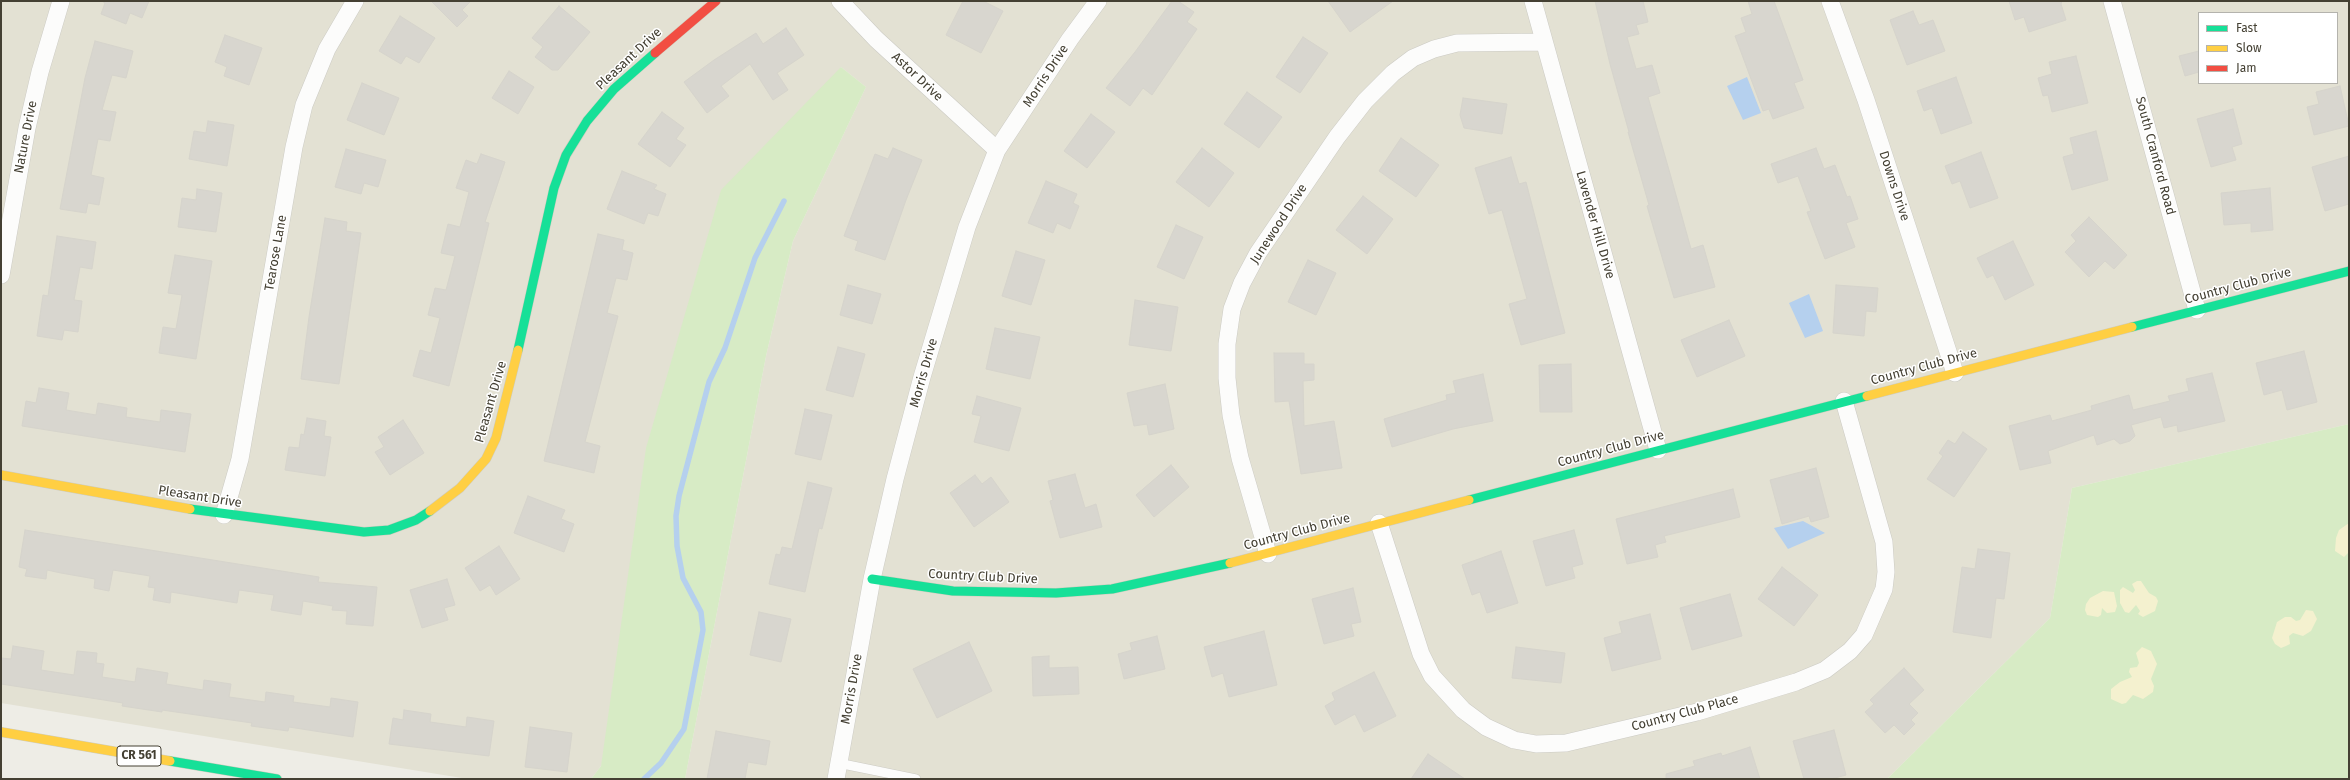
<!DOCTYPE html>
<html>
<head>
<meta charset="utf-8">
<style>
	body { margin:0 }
	#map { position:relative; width:2350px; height:780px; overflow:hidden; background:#eeede6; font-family:"Fira Sans",sans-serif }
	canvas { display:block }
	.frame { position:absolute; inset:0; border:2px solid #444033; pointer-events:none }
	.legend { position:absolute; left:2198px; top:12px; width:140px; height:72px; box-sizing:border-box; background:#fff; border:1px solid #b4b3ad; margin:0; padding:5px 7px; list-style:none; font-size:12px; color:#444033 }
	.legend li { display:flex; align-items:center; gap:8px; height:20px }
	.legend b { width:20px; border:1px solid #b4b3ad }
</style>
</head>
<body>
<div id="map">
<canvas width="2350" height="780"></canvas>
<div class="frame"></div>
<ul class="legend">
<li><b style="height:5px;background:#16e098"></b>Fast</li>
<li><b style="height:5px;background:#ffcf43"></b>Slow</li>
<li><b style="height:5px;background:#f24e42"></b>Jam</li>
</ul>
</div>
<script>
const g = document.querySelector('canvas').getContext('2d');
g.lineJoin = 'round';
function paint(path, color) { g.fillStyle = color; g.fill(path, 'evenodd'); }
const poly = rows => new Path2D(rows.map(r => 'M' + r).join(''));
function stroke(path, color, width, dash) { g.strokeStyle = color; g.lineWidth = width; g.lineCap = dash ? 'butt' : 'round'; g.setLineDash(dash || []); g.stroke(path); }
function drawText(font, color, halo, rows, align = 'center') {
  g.font = font + ' "Fira Sans",sans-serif'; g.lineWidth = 3; g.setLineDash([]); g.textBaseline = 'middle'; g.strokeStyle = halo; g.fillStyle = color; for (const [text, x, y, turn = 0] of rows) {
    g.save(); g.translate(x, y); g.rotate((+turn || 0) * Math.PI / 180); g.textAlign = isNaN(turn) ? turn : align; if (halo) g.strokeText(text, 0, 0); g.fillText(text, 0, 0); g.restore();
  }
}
const residential = poly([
	[1,1,2349,1,2349,424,2072,488,2050,618,1887,779,685,779,766,356,793,241,866,87,841,67,601,766,591,779,468,779,1,703],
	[2199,13,2337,13,2337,83,2199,83]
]);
const green = poly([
	[841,67,866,87,793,241,766,356,685,779,591,779,601,766,646,448,721,190],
	[2349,424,2349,779,1887,779,2050,618,2072,488]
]);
const sand = poly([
	[2349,523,2349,552,2344,557,2335,551,2336,538,2339,530],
	[2137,581,2141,581,2149,593,2156,597,2158,601,2155,611,2143,617,2138,614,2140,611,2136,605,2129,613,2125,612,2120,603,2120,590,2123,587,2133,593,2135,590,2132,584],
	[2103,591,2114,592,2117,606,2115,612,2107,613,2102,608,2101,615,2098,617,2087,615,2085,610,2086,604,2090,598],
	[2306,610,2313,611,2317,619,2311,631,2303,636,2293,633,2289,636,2290,644,2286,646,2281,648,2275,644,2272,638,2277,622,2285,617,2291,617,2296,621,2300,620],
	[2142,647,2151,651,2157,664,2151,679,2154,686,2153,692,2143,699,2133,695,2126,703,2122,704,2111,699,2111,689,2120,682,2132,677,2129,672,2130,668,2137,667,2139,663,2136,653]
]);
const water = poly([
	[1747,77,1761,113,1743,120,1727,86],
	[1809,294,1823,331,1805,338,1789,303],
	[1803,521,1825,533,1788,549,1774,528]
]);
const stream = poly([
	[644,779,661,763,684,729,703,630,701,612,683,578,677,546,676,516,679,496,709,382,725,348,755,258,784,201]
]);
const building = poly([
	[149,1,142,18,130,13,126,24,101,14,105,3,102,1,149,1],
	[431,1,471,1,462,10,468,16,457,27,431,1],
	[963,1,983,1,1003,11,981,53,946,35,963,1],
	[1172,1,1178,1,1194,12,1187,22,1197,29,1152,95,1143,88,1130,106,1106,88,1135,52,1172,1],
	[1328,1,1393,1,1350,32,1328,1],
	[1595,1,1643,1,1648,22,1636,25,1639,34,1627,37,1636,69,1652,65,1660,93,1648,97,1669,170,1691,249,1703,245,1715,287,1674,298,1647,206,1649,205,1628,132,1629,132,1610,64,1595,1],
	[1748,1,1774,1,1803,80,1794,83,1804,108,1773,119,1769,109,1763,111,1735,36,1746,32,1741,18,1752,14,1748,1],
	[2009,1,2062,1,2061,4,2066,20,2029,32,2024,17,2015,20,2009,1],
	[559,6,590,32,558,70,552,70,535,57,543,47,532,38,559,6],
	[1913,11,1919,25,1933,20,1945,51,1907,65,1890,20,1913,11],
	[400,16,435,38,419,63,406,56,401,64,379,51,400,16],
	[786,28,804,55,777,73,788,90,773,100,750,64,721,86,729,96,707,113,684,82,714,60,756,33,763,44,786,28],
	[225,35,262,48,249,85,224,76,227,67,215,62,225,35],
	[1303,37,1328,53,1300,93,1276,77,1303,37],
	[95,41,133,51,126,78,112,75,102,110,116,112,110,141,98,139,91,175,104,178,99,205,88,203,86,213,60,209,85,78,95,41],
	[2199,51,2199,72,2185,76,2179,56,2199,51],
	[2076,56,2088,103,2052,112,2048,95,2043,96,2038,78,2052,74,2049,62,2076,56],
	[509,71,534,87,518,114,492,98,509,71],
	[1956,77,1972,123,1941,134,1932,108,1924,111,1917,91,1956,77],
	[362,83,399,98,384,135,347,120,362,83],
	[2340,86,2349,126,2314,135,2307,107,2319,104,2316,92,2340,86],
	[1247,92,1282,117,1259,148,1224,124,1247,92],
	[1463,98,1507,104,1502,134,1464,128,1460,115,1463,98],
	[2233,109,2242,144,2232,147,2236,160,2211,167,2197,119,2233,109],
	[662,112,684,128,676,139,686,145,670,167,638,144,662,112],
	[1091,114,1115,132,1087,168,1064,151,1091,114],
	[208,121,234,125,227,166,189,159,194,131,206,133,208,121],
	[2096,131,2108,180,2072,190,2063,157,2074,154,2070,138,2096,131],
	[1401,138,1439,165,1416,197,1379,171,1401,138],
	[893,148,922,160,906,200,885,260,855,250,858,241,844,236,875,154,888,159,893,148],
	[1202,148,1234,173,1209,207,1176,182,1202,148],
	[1816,148,1824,169,1835,165,1847,197,1850,196,1858,219,1846,223,1855,247,1825,259,1807,212,1811,211,1798,176,1778,183,1771,164,1816,148],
	[346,149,386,160,378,187,364,183,361,194,335,187,346,149],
	[1981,152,1998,198,1970,208,1960,181,1952,184,1945,166,1981,152],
	[481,154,505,162,485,222,489,223,449,386,413,376,420,350,431,353,440,318,428,315,435,288,446,290,455,256,441,253,448,224,460,227,469,192,456,188,466,160,477,164,481,154],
	[2349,156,2349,204,2325,211,2312,167,2349,156],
	[1511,157,1519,184,1526,182,1565,333,1521,345,1509,304,1527,299,1502,210,1489,214,1475,168,1511,157],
	[622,171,657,185,654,189,666,194,658,216,648,213,644,224,607,209,622,171],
	[1046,181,1077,194,1073,203,1079,206,1070,229,1057,223,1053,233,1028,223,1046,181],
	[2270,188,2273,230,2251,232,2251,223,2224,225,2221,193,2270,188],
	[197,189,222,193,216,232,178,227,182,198,196,200,197,189],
	[1363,196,1393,219,1367,254,1336,230,1363,196],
	[2089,217,2127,255,2114,269,2105,261,2089,277,2065,252,2076,241,2071,235,2089,217],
	[325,218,347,222,346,231,361,233,339,384,301,379,309,317,325,218],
	[1176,225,1203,237,1184,279,1157,267,1176,225],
	[598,234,624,240,622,250,633,253,627,280,616,278,607,313,618,316,585,442,600,446,594,473,544,461,598,234],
	[57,236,96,242,92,269,80,267,74,300,82,301,78,332,64,330,62,340,37,336,43,295,48,296,57,236],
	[2013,241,2034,285,2005,300,1993,275,1987,278,1977,258,2013,241],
	[1016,251,1045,260,1031,305,1002,296,1016,251],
	[175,255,212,261,196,359,159,353,163,327,176,329,182,295,168,293,175,255],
	[1308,260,1336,273,1316,315,1288,302,1308,260],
	[848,285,881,294,872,324,840,315,848,285],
	[1836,285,1878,288,1876,312,1866,311,1864,336,1833,333,1836,285],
	[1135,300,1178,307,1171,351,1129,345,1135,300],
	[1729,320,1745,356,1697,377,1681,340,1729,320],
	[995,328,1040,337,1030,379,986,369,995,328],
	[838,347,865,354,853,397,826,390,838,347],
	[2304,351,2317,402,2287,410,2282,390,2264,395,2256,363,2304,351],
	[1274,353,1304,353,1304,364,1314,364,1314,380,1303,381,1304,426,1334,421,1342,468,1301,474,1289,401,1275,402,1274,353],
	[1571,364,1572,412,1540,412,1539,365,1571,364],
	[2212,373,2225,421,2178,432,2177,425,2164,428,2161,417,2131,425,2135,436,2130,441,2120,444,2114,439,2097,445,2094,435,2048,451,2051,463,2020,470,2009,426,2050,415,2052,421,2092,410,2091,406,2129,395,2133,410,2170,401,2168,396,2189,391,2186,379,2212,373],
	[1483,374,1493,421,1453,429,1392,447,1384,419,1447,400,1446,395,1456,393,1453,381,1483,374],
	[1165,384,1174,429,1149,435,1147,424,1134,426,1127,393,1165,384],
	[39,388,69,393,66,410,96,415,98,403,127,408,126,417,160,422,161,410,191,414,185,452,22,426,26,401,36,403,39,388],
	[977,396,1021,408,1009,451,974,442,981,416,972,414,977,396],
	[805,409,832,415,821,460,795,454,805,409],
	[307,418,326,421,324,436,331,437,325,476,285,470,289,447,299,448,301,434,304,435,307,418],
	[403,420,424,453,390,475,375,452,384,447,378,437,403,420],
	[1963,432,1987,449,1954,497,1927,479,1943,456,1939,453,1948,440,1955,444,1963,432],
	[1171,465,1189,487,1154,517,1136,495,1171,465],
	[1816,468,1829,517,1811,522,1809,516,1782,524,1770,480,1816,468],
	[1075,474,1085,508,1096,504,1102,527,1060,538,1050,501,1053,500,1048,481,1075,474],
	[975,475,982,484,991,477,1009,502,974,527,950,493,975,475],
	[808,482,832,488,822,529,819,528,805,592,769,584,776,554,780,555,782,547,792,549,808,482],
	[1733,489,1740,517,1664,536,1666,542,1655,545,1658,557,1627,564,1616,519,1733,489],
	[528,496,565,510,561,519,574,524,564,552,514,533,528,496],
	[25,530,319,577,318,582,377,587,373,626,346,624,347,611,332,610,333,606,303,601,301,615,271,610,274,595,239,590,237,603,171,592,170,603,153,600,155,588,148,587,150,576,113,570,109,591,94,588,95,579,61,573,47,570,46,579,25,576,27,569,19,567,25,530],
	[1574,530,1583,564,1572,567,1575,578,1546,586,1533,541,1574,530],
	[499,546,520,579,496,595,490,585,480,591,465,568,499,546],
	[1978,549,2010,553,2004,599,1996,598,1991,638,1953,632,1962,567,1975,569,1978,549],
	[1501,551,1518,603,1487,613,1480,592,1472,595,1462,565,1501,551],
	[1782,567,1818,595,1794,626,1758,599,1782,567],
	[447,579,455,605,444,608,448,620,422,628,410,590,447,579],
	[1353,588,1361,622,1351,624,1354,636,1324,644,1312,599,1353,588],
	[1730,594,1742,636,1692,650,1680,608,1730,594],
	[759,612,791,619,781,662,750,655,759,612],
	[1650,614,1661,659,1612,671,1604,638,1622,633,1619,622,1650,614],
	[1264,631,1277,685,1229,697,1223,673,1212,677,1204,647,1264,631],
	[1157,636,1165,669,1124,679,1118,654,1132,650,1130,643,1157,636],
	[969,642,992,691,937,718,913,669,969,642],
	[13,646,44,651,41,670,74,675,77,651,97,653,96,663,104,664,102,677,135,682,137,668,168,673,166,684,203,690,204,680,231,684,229,697,265,702,266,692,294,696,293,702,330,707,331,698,358,702,353,737,289,727,288,731,251,726,252,723,162,710,162,712,122,706,123,703,1,684,1,658,11,659,13,646],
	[1516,647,1565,653,1561,683,1512,678,1516,647],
	[1049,656,1049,668,1078,667,1079,694,1033,696,1032,657,1049,656],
	[1904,668,1924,690,1909,704,1918,713,1911,720,1915,724,1904,735,1894,725,1885,733,1865,712,1874,704,1870,700,1904,668],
	[1374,672,1396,716,1364,732,1355,714,1335,725,1325,706,1335,700,1332,693,1374,672],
	[404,710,431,714,430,722,466,727,467,717,494,721,489,756,389,744,393,718,403,720,404,710],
	[530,727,572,733,567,772,525,767,530,727],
	[1834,730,1846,775,1831,779,1804,779,1793,741,1834,730],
	[716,731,770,741,766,765,748,762,745,779,707,779,716,731],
	[1750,747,1760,779,1666,779,1666,774,1695,766,1693,761,1721,753,1722,756,1750,747],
	[1428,754,1465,779,1411,779,1428,754]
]);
const lane = poly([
	[838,763,916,779]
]);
const street = poly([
	[840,1,876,39,997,150],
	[1533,1,1658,450],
	[1830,1,1866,100,1955,373],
	[2112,1,2197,310],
	[1,275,27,128,40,72,61,1],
	[224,515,240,459,294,147,304,105,327,49,355,1],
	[1379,523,1421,654,1432,676,1463,710,1486,727,1514,740,1536,744,1566,743,1697,712,1796,682,1825,670,1850,651,1864,635,1884,589,1886,572,1884,542,1844,401],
	[1268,554,1240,458,1231,415,1227,378,1227,344,1232,309,1242,283,1258,253,1337,137,1365,101,1393,73,1413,58,1434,49,1457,43,1544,42],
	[836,779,872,579,895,479,922,377,967,227,997,150,1070,39,1098,1]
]);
const fast = poly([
	[2132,327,2349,271],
	[518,350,554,188,566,155,587,121,614,89,655,53],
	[1469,500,1867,396],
	[190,509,364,532,389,530,416,520,430,511],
	[872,579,953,591,1056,593,1112,589,1230,563],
	[170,761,277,779]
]);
const slow = poly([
	[1867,396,2132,327],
	[1,475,190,509],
	[430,511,460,488,486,459,496,438,518,350],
	[1230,563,1469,500],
	[1,732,170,761]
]);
const jam = poly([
	[655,53,716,1]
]);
const shields = [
	[139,756,44]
];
const shieldNames = [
	["CR 561",139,756]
];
const streetNames = [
	["Pleasant Drive",629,59,-43],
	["Morris Drive",1046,76,-57],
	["Astor Drive",917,77,43],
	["Nature Drive",26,137,-79],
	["South Cranford Road",2155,156,75],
	["Downs Drive",1894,186,72],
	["Junewood Drive",1279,224,-57],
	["Lavender Hill Drive",1595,225,74],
	["Tearose Lane",276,253,-80],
	["Country Club Drive",2238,286,-15],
	["Country Club Drive",1924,367,-15],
	["Morris Drive",924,373,-74],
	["Pleasant Drive",491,402,-74],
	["Country Club Drive",1611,449,-15],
	["Pleasant Drive",200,497,9],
	["Country Club Drive",1297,532,-15],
	["Country Club Drive",983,577,3],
	["Morris Drive",852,689,-80],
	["Country Club Place",1685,713,-15]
];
paint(residential, '#e3e1d3');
paint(green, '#d7ebc5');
paint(sand, '#f4f1cf');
paint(water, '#b5d0ee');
stroke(stream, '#b5d0ee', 5.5);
paint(building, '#d8d6cf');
stroke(building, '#d6d4cc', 1);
stroke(lane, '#cccbc4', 10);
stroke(street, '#cccbc4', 18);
stroke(fast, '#ceccbd', 10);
stroke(slow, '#ceccbd', 10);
stroke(jam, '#ceccbd', 10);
stroke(lane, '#fcfcfb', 9);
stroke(street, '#fcfcfb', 17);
stroke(fast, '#16e098', 9);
stroke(slow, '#ffcf43', 9);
stroke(jam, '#f24e42', 9);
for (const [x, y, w] of shields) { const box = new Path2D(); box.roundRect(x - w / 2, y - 10, w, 20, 3); g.fillStyle = '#fff'; g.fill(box); stroke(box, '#444033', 1); }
drawText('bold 12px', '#444033', null, shieldNames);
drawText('13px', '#444033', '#fff', streetNames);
</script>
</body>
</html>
